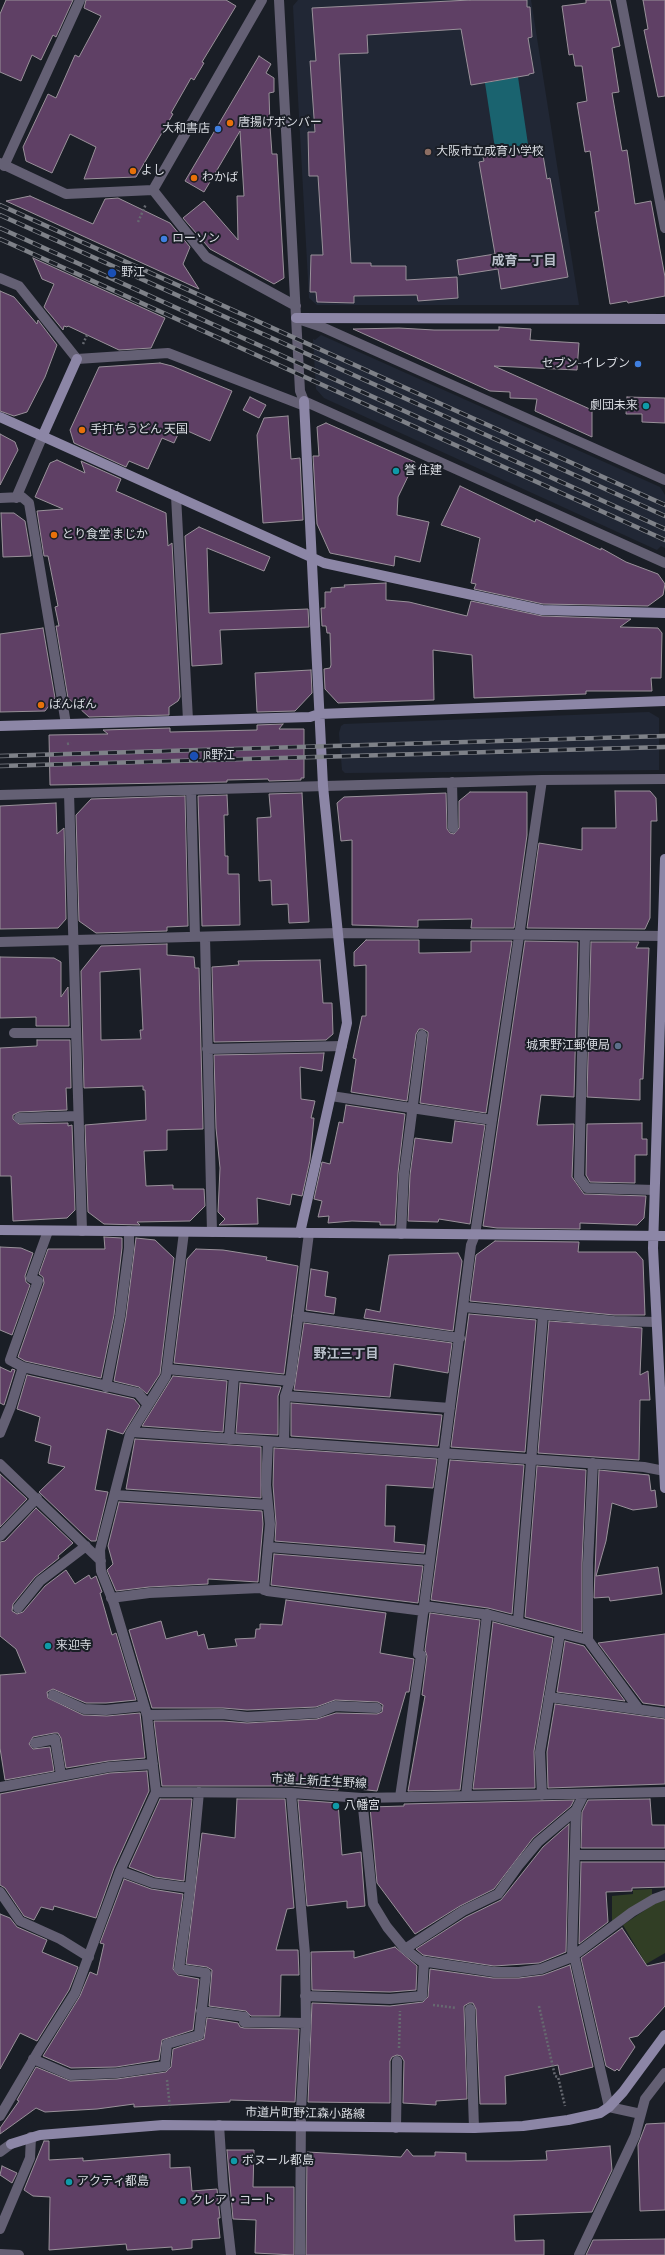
<!DOCTYPE html>
<html>
<head>
<meta charset="utf-8">
<style>
	body { margin:0 }
	canvas { display:block; background:#1a1e26 }
</style>
</head>
<body>
<canvas width="665" height="2255"></canvas>
<script>
const g = document.querySelector('canvas').getContext('2d');
g.lineJoin = 'round';
function paint(path, color) { g.fillStyle = color; g.fill(path, 'evenodd'); }
const poly = rows => new Path2D(rows.map(r => 'M' + r).join(''));
function stroke(path, color, width, dash) { g.strokeStyle = color; g.lineWidth = width; g.lineCap = dash ? 'butt' : 'round'; g.setLineDash(dash || []); g.stroke(path); }
function drawText(font, color, halo, rows, align = 'center') {
  g.font = font + ' "Sofia Sans Condensed","Noto Sans JP",sans-serif'; g.lineWidth = 4; g.setLineDash([]); g.textBaseline = 'middle'; g.strokeStyle = halo; g.fillStyle = color; for (const [text, x, y, turn = 0] of rows) {
    g.save(); g.translate(x, y); g.rotate((+turn || 0) * Math.PI / 180); g.textAlign = isNaN(turn) ? turn : align; if (halo) g.strokeText(text, 0, 0); g.fillText(text, 0, 0); g.restore();
  }
}
const built = poly([
	[298,0,531,0,579,305,317,305,309,298,293,6],
	[321,335,660,487,665,495,665,548,661,546,657,550,324,398,316,389,313,339,315,340],
	[649,712,659,718,659,770,345,773,342,770,339,733,341,726,344,724]
]);
const green = poly([
	[652,1889,652,1895,612,1923,612,1896,633,1894,633,1890],
	[665,1899,665,1953,646,1964,623,1925,654,1904]
]);
const water = poly([
	[518,77,529,151,496,155,485,83]
]);
const building = poly([
	[6,0,73,0,56,37,53,35,41,60,32,55,21,81,0,72,0,14,6,0],
	[86,0,226,0,236,6,202,62,204,63,194,80,191,78,171,113,173,114,136,177,84,179,96,147,70,134,52,173,26,161,23,147,48,94,56,98,75,55,79,57,101,16,84,8,86,0],
	[470,0,527,0,527,7,530,7,532,37,528,38,534,73,529,74,529,75,471,85,461,29,367,35,368,53,339,54,351,263,371,263,371,266,406,266,406,280,457,277,458,298,418,301,417,295,354,296,354,303,317,302,316,292,310,292,311,255,323,255,318,176,309,176,308,132,315,132,310,61,316,61,312,8,470,0],
	[586,0,610,0,620,46,612,48,619,92,612,93,622,151,627,150,635,204,651,201,665,277,665,296,628,303,627,301,610,304,595,212,599,211,590,151,585,152,577,103,587,101,582,66,575,66,573,54,569,55,562,6,586,3,586,0],
	[643,0,665,0,665,96,658,97,644,30,648,29,643,0],
	[259,56,271,64,266,73,274,78,274,92,269,93,270,126,272,154,277,154,284,278,274,284,210,249,183,218,204,201,238,240,237,196,244,196,240,131,204,192,185,181,259,56],
	[542,149,547,179,550,178,568,277,501,289,498,269,459,275,457,260,495,254,479,162,484,161,483,157,542,149],
	[30,196,93,224,105,199,118,198,170,223,190,247,183,264,199,289,6,201,30,196],
	[33,258,165,318,151,348,119,350,68,326,67,327,64,326,63,330,44,307,54,284,42,279,33,258],
	[0,291,14,297,37,324,38,320,57,345,45,377,27,412,14,416,0,411,0,291],
	[499,327,531,329,530,340,579,343,577,370,494,366,592,410,592,437,535,411,537,399,510,398,510,392,490,391,353,329,399,328,434,330,499,330,499,327],
	[160,363,172,366,232,391,210,441,181,428,174,443,162,438,148,469,129,461,126,467,74,443,70,430,99,367,160,363],
	[250,397,266,405,259,418,243,410,250,397],
	[627,397,665,398,665,423,642,422,642,414,626,414,627,397],
	[288,416,291,459,300,458,303,520,263,523,257,435,264,418,288,416],
	[326,423,415,462,398,497,397,515,429,522,420,562,395,556,394,566,330,553,317,524,313,456,319,456,317,427,326,423],
	[0,434,15,442,18,450,0,485,0,434],
	[57,460,85,473,81,461,121,479,116,491,166,513,168,546,172,543,180,697,178,701,169,707,169,715,89,717,68,698,56,626,59,626,55,607,58,606,48,556,44,556,37,511,63,509,35,497,50,463,57,460],
	[460,486,535,522,536,519,601,550,601,548,626,562,658,574,665,584,663,595,648,606,543,604,474,589,476,584,471,583,480,538,441,525,460,486],
	[1,513,14,513,25,521,31,556,3,557,1,513],
	[199,527,270,557,264,571,207,548,209,613,308,609,309,627,220,630,222,664,192,666,185,536,199,527],
	[386,583,386,600,409,602,467,616,471,601,542,616,631,619,620,627,658,628,662,633,661,678,651,678,652,691,586,691,586,694,474,698,472,655,433,650,434,700,338,703,325,689,324,669,330,668,331,665,330,633,327,633,326,626,322,626,321,608,325,608,325,592,331,592,331,588,345,587,344,585,386,583],
	[43,628,55,698,45,711,0,712,0,634,43,628],
	[311,670,312,693,295,711,257,712,255,673,311,670],
	[283,724,279,729,304,729,304,778,301,778,301,780,269,781,268,779,227,780,227,782,50,785,49,735,108,734,103,730,170,728,170,732,257,730,257,725,283,724],
	[615,791,650,791,656,798,657,821,651,821,650,918,645,929,527,928,539,843,582,850,582,828,616,828,615,791],
	[470,792,527,792,527,835,514,928,471,928,472,919,418,920,418,927,352,925,352,840,341,841,337,803,344,797,446,793,447,829,450,833,454,834,459,828,459,801,470,792],
	[302,793,309,922,289,923,288,904,272,905,271,880,259,881,257,818,271,817,269,794,302,793],
	[227,795,228,815,224,815,225,856,228,856,228,874,239,874,240,925,202,926,198,796,227,795],
	[185,796,188,926,167,927,167,931,96,933,79,921,76,815,91,799,185,796],
	[56,803,57,834,64,828,66,919,58,928,0,929,0,806,56,803],
	[366,940,419,940,419,953,424,953,471,952,471,941,512,941,486,1113,420,1103,428,1036,428,1032,423,1029,419,1029,416,1034,407,1101,351,1092,356,1059,353,1058,362,1016,366,1016,366,965,354,966,354,952,366,940],
	[525,941,578,942,574,1097,541,1095,537,1125,574,1124,572,1177,584,1194,646,1196,644,1218,637,1225,580,1223,580,1229,497,1228,483,1226,525,941],
	[591,942,639,942,636,948,649,948,643,1079,640,1079,640,1100,587,1097,591,942],
	[167,944,167,955,194,957,195,968,199,968,203,1129,167,1130,167,1150,144,1151,146,1186,173,1185,173,1189,204,1189,205,1206,190,1221,137,1222,140,1225,104,1224,88,1212,85,1125,146,1120,145,1090,143,1090,143,1086,84,1088,81,971,101,946,167,944],
	[140,969,143,1030,140,1030,141,1039,101,1040,100,972,140,969],
	[0,957,54,958,61,962,61,997,68,987,69,1026,36,1026,36,1017,0,1018,0,957],
	[320,960,323,1003,332,1003,333,1034,326,1040,214,1042,212,967,239,965,238,961,320,960],
	[37,1040,70,1040,71,1088,66,1088,67,1110,19,1112,13,1115,13,1119,19,1124,68,1123,68,1126,72,1125,75,1210,67,1218,13,1221,11,1176,0,1176,0,1048,37,1046,37,1040],
	[324,1053,322,1071,300,1067,301,1099,315,1101,311,1118,314,1118,310,1160,302,1196,292,1194,290,1205,257,1198,258,1224,219,1225,225,1219,218,1212,220,1168,216,1128,214,1055,324,1053],
	[346,1105,405,1114,398,1173,395,1225,380,1225,380,1222,352,1221,328,1223,329,1216,318,1217,322,1201,314,1199,322,1162,330,1164,339,1122,343,1123,346,1105],
	[455,1121,485,1125,470,1224,439,1219,438,1222,408,1221,410,1175,415,1138,452,1143,455,1121],
	[642,1123,642,1139,647,1139,647,1155,635,1155,635,1183,590,1182,586,1175,587,1124,642,1123],
	[104,1237,122,1238,122,1248,114,1315,101,1378,25,1361,18,1357,44,1283,43,1277,39,1274,48,1249,105,1249,104,1237],
	[136,1238,155,1240,174,1258,160,1374,147,1394,139,1387,114,1381,126,1317,136,1238],
	[495,1241,579,1242,578,1252,636,1252,643,1260,645,1315,614,1315,470,1301,476,1255,495,1241],
	[0,1247,21,1248,33,1253,25,1276,26,1282,30,1285,12,1335,0,1330,0,1247],
	[196,1249,223,1250,267,1257,266,1260,298,1266,284,1374,174,1363,187,1259,196,1249],
	[458,1253,462,1261,453,1331,364,1318,366,1309,380,1312,389,1255,458,1253],
	[311,1269,328,1272,325,1296,336,1298,334,1314,306,1310,311,1269],
	[469,1314,536,1320,525,1452,451,1447,469,1314],
	[549,1321,642,1328,640,1375,648,1371,650,1400,640,1400,639,1460,538,1453,549,1321],
	[304,1323,452,1343,448,1373,394,1364,390,1397,294,1390,304,1323],
	[0,1367,11,1372,12,1369,15,1370,4,1405,0,1403,0,1367],
	[27,1375,134,1399,140,1406,123,1434,107,1429,95,1490,108,1492,96,1541,91,1541,83,1534,39,1492,65,1467,48,1463,51,1446,35,1441,40,1417,17,1409,27,1375],
	[173,1376,227,1381,223,1432,142,1426,173,1376],
	[240,1383,281,1387,278,1396,278,1435,236,1433,240,1383],
	[291,1403,442,1415,438,1446,291,1436,291,1403],
	[135,1439,261,1447,261,1498,126,1489,135,1439],
	[274,1448,437,1459,433,1488,386,1485,385,1526,395,1526,394,1542,425,1545,424,1553,275,1541,276,1523,273,1485,274,1448],
	[450,1460,524,1465,512,1614,488,1608,431,1600,450,1460],
	[537,1466,586,1470,582,1563,582,1632,525,1617,537,1466],
	[599,1470,649,1475,651,1491,655,1490,657,1507,633,1510,612,1503,606,1541,596,1576,658,1567,662,1594,610,1601,609,1597,594,1598,599,1470],
	[0,1474,27,1499,0,1527,0,1474],
	[119,1502,262,1511,263,1524,258,1582,208,1579,208,1584,149,1587,116,1591,107,1570,113,1564,108,1546,119,1502],
	[36,1508,73,1543,58,1556,59,1558,35,1577,13,1604,12,1611,17,1614,23,1612,45,1586,66,1570,75,1584,89,1575,91,1579,96,1576,102,1592,100,1593,112,1635,116,1633,136,1700,106,1703,86,1703,53,1689,47,1692,48,1698,83,1715,107,1716,140,1713,145,1758,108,1761,66,1768,61,1738,58,1733,54,1733,33,1737,29,1744,33,1749,50,1747,54,1771,5,1780,0,1748,0,1675,26,1673,16,1649,0,1636,0,1542,5,1541,36,1508],
	[274,1554,423,1566,418,1603,271,1585,274,1554],
	[286,1600,386,1613,380,1653,414,1659,409,1692,406,1692,377,1791,338,1787,338,1790,291,1786,162,1786,154,1721,223,1721,247,1723,317,1719,336,1713,377,1714,382,1712,383,1705,378,1702,335,1700,316,1707,247,1710,223,1708,152,1708,129,1630,161,1621,166,1639,197,1631,198,1636,204,1634,208,1649,237,1646,235,1639,255,1638,256,1629,260,1629,260,1624,282,1625,286,1600],
	[430,1613,480,1620,460,1790,408,1791,425,1696,422,1695,427,1656,425,1650,430,1613],
	[493,1622,553,1638,534,1751,535,1788,473,1789,493,1622],
	[665,1634,665,1706,643,1703,598,1643,665,1634],
	[565,1641,584,1646,625,1701,557,1692,565,1641],
	[555,1704,665,1719,665,1784,548,1788,547,1752,555,1704],
	[147,1771,149,1791,114,1868,96,1918,54,1906,53,1910,41,1907,34,1920,24,1916,5,1888,0,1885,0,1794,110,1773,147,1771],
	[160,1799,192,1799,184,1881,155,1877,129,1867,160,1799],
	[237,1799,285,1799,294,1908,287,1909,276,1950,298,1950,299,1975,281,1975,280,2016,251,2016,246,2011,209,2006,212,1970,207,1967,186,1964,202,1833,235,1838,237,1799],
	[650,1799,652,1825,665,1825,665,1848,581,1848,582,1812,588,1800,650,1799],
	[298,1800,338,1803,342,1855,361,1852,365,1906,347,1908,347,1901,307,1906,298,1800],
	[574,1800,571,1806,533,1838,494,1889,460,1906,415,1934,377,1883,370,1807,404,1806,404,1804,574,1800],
	[569,1824,566,1952,539,1963,494,1966,423,1955,416,1949,466,1917,501,1900,543,1847,569,1824],
	[581,1862,665,1862,665,1887,632,1888,632,1891,606,1892,608,1922,579,1944,581,1862],
	[124,1879,151,1889,183,1894,173,1969,178,1975,199,1979,193,2030,162,2040,159,2060,116,2067,71,2068,43,2056,80,1996,90,1972,97,1975,104,1944,100,1943,124,1879],
	[0,1914,10,1918,17,1927,47,1940,42,1952,78,1967,69,1990,37,2041,20,2033,0,2069,0,1914],
	[622,1928,647,1966,665,1962,665,2006,638,2036,629,2038,635,2047,619,2071,617,2069,615,2071,606,2066,581,1958,622,1928],
	[395,1947,417,1966,416,1990,390,1992,312,1990,311,1952,354,1951,354,1958,395,1947],
	[570,1965,593,2067,560,2075,558,2065,505,2076,506,2104,480,2104,476,2009,473,2003,469,2003,464,2006,464,2009,467,2099,436,2101,436,2105,403,2103,404,2061,401,2056,397,2055,392,2057,390,2061,390,2103,308,2102,312,2003,390,2006,423,2002,428,1997,430,1969,493,1978,519,1978,543,1975,570,1965],
	[207,2018,238,2023,240,2027,244,2028,299,2029,295,2102,230,2100,230,2102,134,2107,134,2104,97,2109,45,2112,36,2108,0,2134,0,2128,19,2101,17,2100,36,2067,70,2081,117,2079,166,2072,171,2067,173,2049,204,2039,207,2018],
	[665,2123,665,2210,640,2211,638,2145,646,2124,665,2123],
	[44,2141,49,2141,49,2160,83,2158,83,2161,170,2154,170,2168,190,2167,192,2191,217,2189,220,2218,218,2218,220,2238,192,2240,192,2248,172,2250,172,2247,127,2250,126,2244,49,2250,50,2197,33,2196,24,2190,44,2141],
	[610,2146,612,2170,592,2212,514,2215,515,2241,544,2240,544,2255,306,2255,307,2152,401,2157,407,2149,413,2156,435,2156,435,2152,466,2153,466,2161,511,2161,547,2160,546,2151,610,2146],
	[227,2150,254,2150,253,2187,294,2187,294,2255,255,2253,256,2220,233,2219,227,2150],
	[2,2166,17,2173,12,2183,0,2175,2,2166],
	[665,2239,665,2255,586,2255,593,2240,665,2239]
]);
const path = poly([
	[138,222,146,204],
	[83,344,87,335],
	[67,744,71,743],
	[433,2005,456,2008],
	[539,2006,555,2076,558,2077,565,2106],
	[399,2048,400,2011],
	[167,2080,170,2108]
]);
const street = poly([
	[279,0,300,391,304,401,665,563],
	[621,0,665,228],
	[0,163,66,194,153,190,206,257,296,306],
	[4,166,80,0],
	[153,190,262,0],
	[0,278,19,286,77,359,168,353,305,406],
	[298,319,322,327,665,480],
	[176,496,188,720],
	[0,498,22,497,29,503,66,724],
	[16,498,43,435],
	[452,782,453,828],
	[191,790,195,937],
	[69,793,82,1231],
	[0,795,542,780,665,779],
	[585,936,579,1177,587,1188,654,1190],
	[205,937,212,1232],
	[0,942,338,933,665,936],
	[14,1033,76,1033],
	[207,1049,342,1046],
	[331,1096,492,1120],
	[19,1118,78,1116],
	[48,1231,31,1278,38,1281,10,1360,23,1367,138,1393,148,1405],
	[184,1232,166,1376,130,1434,100,1550,101,1571,114,1604,147,1715,156,1792,291,1793,362,1798,665,1792],
	[401,1234,404,1174,422,1035],
	[464,1307,614,1321,656,1322],
	[298,1316,460,1338],
	[167,1369,290,1381],
	[106,1387,120,1316,129,1248,129,1231],
	[285,1396,450,1408],
	[132,1432,644,1467,665,1471],
	[0,1433,11,1406,23,1367],
	[229,1439,234,1376],
	[284,1442,285,1396,290,1381,309,1233],
	[593,1463,588,1563,588,1640,638,1708],
	[0,1464,101,1561],
	[115,1495,268,1505],
	[0,1536,37,1498],
	[268,1547,430,1560],
	[264,1590,270,1524,266,1485,268,1442],
	[111,1598,149,1593,260,1588,267,1591,424,1611],
	[424,1606,490,1615,588,1640],
	[18,1608,40,1581,86,1546],
	[518,1621,543,1315],
	[53,1695,84,1709,106,1710,144,1706],
	[549,1697,665,1713],
	[147,1715,223,1714,247,1717,317,1713,335,1706,377,1708],
	[35,1743,55,1739,61,1775],
	[0,1787,109,1767,153,1764],
	[291,1793,305,1954,306,2023,301,2109,300,2255],
	[542,1795,540,1752,560,1633],
	[466,1796,487,1614],
	[400,1797,421,1655,418,1654,424,1606,471,1245,475,1235,542,780],
	[362,1798,373,1904,387,1927,405,1949,421,1961,494,1972,519,1972,541,1969,572,1957,632,1912,654,1899,665,1895],
	[575,1855,665,1855],
	[120,1871,153,1883,190,1888],
	[0,1892,20,1921,60,1939,89,1957],
	[405,1949,463,1911,498,1894,518,1866,538,1842,576,1810,584,1794],
	[574,1955,609,2107,641,2114],
	[572,1957,576,1810],
	[305,1996,390,1999,422,1996,424,1961],
	[470,2009,474,2128],
	[201,2011,245,2017,244,2022,306,2023],
	[33,2059,70,2075,117,2073,165,2066,167,2044,199,2035,206,1973,179,1969,190,1888,199,1792],
	[0,2116,39,2050,75,1993,120,1871,156,1792],
	[219,2125,223,2185,231,2255],
	[396,2128,397,2061],
	[0,2152,11,2144],
	[0,2229,30,2158,31,2137],
	[0,2254,19,2255],
	[579,2255,635,2136,645,2099,665,2073]
]);
const secondary = poly([
	[296,318,665,319],
	[0,417,324,563,542,610,665,613],
	[43,435,77,359],
	[0,726,310,717,319,714,665,701],
	[665,859,653,1248,665,1488],
	[0,1230,665,1236],
	[300,1233,347,1023,323,786,304,401],
	[11,2144,40,2135,163,2125,474,2128,523,2126,568,2120,600,2113,609,2107,623,2092,665,2035]
]);
const rail = poly([
	[0,205,665,505],
	[0,215,665,516],
	[0,228,665,529],
	[0,239,665,540],
	[0,756,665,736],
	[0,766,665,747]
]);
const markers = [
	[230,123,4,"#e8710a"],
	[218,129,4,"#3f7fe0"],
	[428,152,4,"#8d6e63"],
	[133,171,4,"#e8710a"],
	[194,178,4,"#e8710a"],
	[164,239,4,"#3f7fe0"],
	[112,273,5,"#1a4fb4"],
	[638,364,4,"#3f7fe0"],
	[646,406,4,"#0f9aa8"],
	[82,430,4,"#e8710a"],
	[396,471,4,"#0f9aa8"],
	[54,535,4,"#e8710a"],
	[41,705,4,"#e8710a"],
	[194,756,5,"#1a4fb4"],
	[618,1046,4,"#5c6f8a"],
	[48,1646,4,"#0f9aa8"],
	[336,1806,4,"#0f9aa8"],
	[234,2161,4,"#0f9aa8"],
	[69,2182,4,"#0f9aa8"],
	[183,2201,4,"#0f9aa8"]
];
const poiNames = [
	["唐揚げボンバー",238,123],
	["大和書店",210,129,"right"],
	["大阪市立成育小学校",436,152],
	["よし",141,171],
	["わかば",202,178],
	["ローソン",172,239],
	["野江",121,273],
	["セブン-イレブン",630,364,"right"],
	["劇団未来",638,406,"right"],
	["手打ちうどん 天国",90,430],
	["誉 住建",404,471],
	["とり食堂 まじか",62,535],
	["ばんばん",49,705],
	["JR野江",203,756],
	["城東野江郵便局",610,1046,"right"],
	["来迎寺",56,1646],
	["八幡宮",344,1806],
	["ボヌール都島",242,2161],
	["アクティ都島",77,2182],
	["クレア・コート",191,2201]
];
const streetNames = [
	["市道上新庄生野線",319,1782,3],
	["市道片町野江森小路線",305,2114,1]
];
const neighbourhoodNames = [
	["成育一丁目",524,262],
	["野江三丁目",346,1355]
];
paint(built, '#212735');
paint(green, '#313e25');
paint(water, '#1a636f');
paint(building, '#5f4065');
stroke(building, '#99919a', 1);
stroke(path, '#666970', 2.5, [2, 2]);
stroke(street, '#646074', 10);
stroke(secondary, '#8c86a6', 10);
stroke(rail, '#7e8188', 4.5);
stroke(rail, '#1a1e26', 3, [9]);
for (const [x, y, r, color] of markers) { const dot = new Path2D(); dot.arc(x, y, r, 0, 2 * Math.PI); g.fillStyle = color; g.fill(dot); stroke(dot, '#1a1e26', 1.5); }
drawText('12px', '#d9dce2', '#1a1e26', poiNames, 'left');
drawText('12px', '#d9dce2', '#1a1e26', streetNames);
drawText('bold 13px', '#bac0cb', '#1a1e26', neighbourhoodNames);
</script>
</body>
</html>
